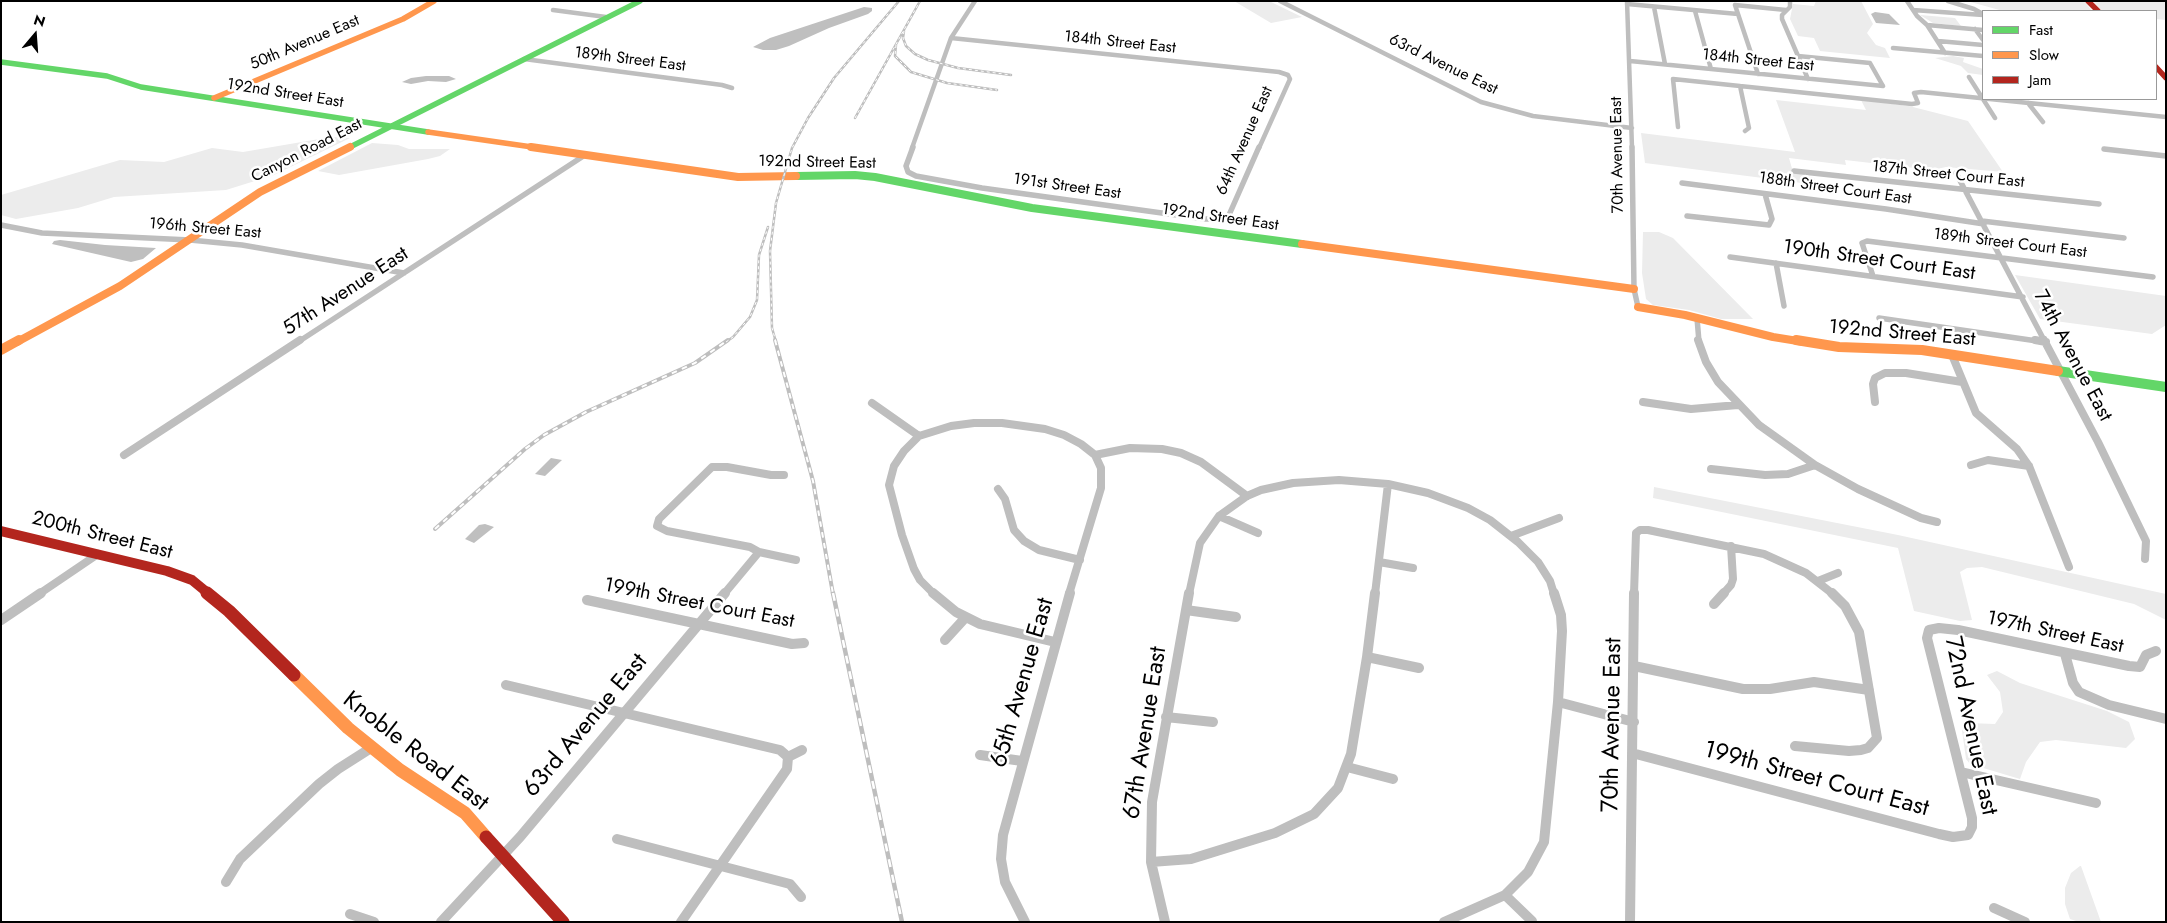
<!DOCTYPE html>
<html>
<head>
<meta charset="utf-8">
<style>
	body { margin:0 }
	#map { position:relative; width:2167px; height:923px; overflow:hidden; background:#fff; font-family:Jost,sans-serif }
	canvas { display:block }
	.frame { position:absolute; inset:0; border:2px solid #000; pointer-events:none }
	.legend { position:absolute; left:1982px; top:10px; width:175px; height:90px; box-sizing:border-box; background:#fff; border:1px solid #999; margin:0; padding:6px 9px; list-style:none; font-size:15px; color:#000 }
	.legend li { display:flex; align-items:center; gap:10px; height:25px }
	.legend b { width:25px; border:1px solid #999 }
	.north { position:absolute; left:10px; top:10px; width:50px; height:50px; -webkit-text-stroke:4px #fff; paint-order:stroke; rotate:18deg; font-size:14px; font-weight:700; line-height:20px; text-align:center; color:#000 }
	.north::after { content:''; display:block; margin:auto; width:18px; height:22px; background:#000; clip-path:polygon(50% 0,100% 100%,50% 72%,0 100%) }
</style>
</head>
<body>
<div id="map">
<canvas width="2167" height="923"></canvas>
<div class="frame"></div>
<ul class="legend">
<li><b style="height:6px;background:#63d668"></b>Fast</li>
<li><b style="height:6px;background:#ff974d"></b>Slow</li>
<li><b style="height:6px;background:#b3261e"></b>Jam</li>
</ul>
<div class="north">N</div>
</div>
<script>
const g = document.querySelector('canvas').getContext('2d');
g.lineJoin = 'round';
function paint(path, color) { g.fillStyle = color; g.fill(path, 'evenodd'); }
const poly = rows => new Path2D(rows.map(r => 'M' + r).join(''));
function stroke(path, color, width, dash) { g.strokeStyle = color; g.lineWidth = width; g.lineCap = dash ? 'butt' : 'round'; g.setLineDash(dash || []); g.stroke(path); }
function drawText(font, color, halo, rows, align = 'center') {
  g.font = font + ' Jost,sans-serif'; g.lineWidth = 5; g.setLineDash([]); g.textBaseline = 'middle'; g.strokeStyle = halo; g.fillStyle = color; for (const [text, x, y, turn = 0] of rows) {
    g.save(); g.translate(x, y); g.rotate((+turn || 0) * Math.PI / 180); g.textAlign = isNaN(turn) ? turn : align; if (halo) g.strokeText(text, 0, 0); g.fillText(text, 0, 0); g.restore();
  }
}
const green = poly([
	[1234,1,1269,1,1302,17,1271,23],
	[1816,1,1861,1,1873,24,1867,33,1876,45,1885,48,1890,58,1820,51,1814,38,1798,36,1790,19,1793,4,1814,6],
	[1967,1,2085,2,2092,11,2003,11],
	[2093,1,2166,1,2166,20,2156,19,2156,11,2102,11],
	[1920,15,1955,18,1961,26,1933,23],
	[1953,56,1964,58,1963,62,1983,69,1983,75,1968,73,1961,66,1935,58],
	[1776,100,1866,110,1861,100,1909,106,1968,121,2003,172,1946,167,1932,170,1845,160,1846,165,1789,158,1793,172,1814,178,1818,185,1645,163,1641,133,1795,152],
	[331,137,350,138,274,175,226,190,114,197,78,208,16,219,1,215,1,195,120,160,164,162,212,148,243,152],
	[372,143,398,145,409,149,450,149,440,156,428,159,339,175,318,171],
	[1643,232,1659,232,1673,238,1753,319,1721,319,1689,310,1653,305,1646,299,1642,273],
	[2015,275,2166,296,2166,325,2152,334,2040,319],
	[1654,487,1898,535,2166,594,2166,620,2134,604,1982,567,1967,568,1960,572,1972,620,1960,621,1914,611,1898,548,1653,498],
	[1997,671,2020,683,2107,711,2129,722,2135,739,2126,748,2056,740,2040,742,2026,762,2020,779,1970,764,1966,759,1962,730,1968,723,1995,724,2003,712,2000,692,1987,675],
	[2080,866,2081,866,2101,922,2079,922,2070,919,2065,904,2065,888,2071,873]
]);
const water = poly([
	[864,7,872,8,872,11,868,14,829,28,789,46,776,50,763,50,753,47,770,38],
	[1875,12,1889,14,1900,25,1876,23,1871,14],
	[426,76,449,76,456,79,446,82,428,81,411,84,402,82,411,78],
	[60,240,105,245,156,248,143,259,131,262,52,244,54,241],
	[551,458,562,460,545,476,535,474],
	[485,524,494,527,474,543,465,539,479,525]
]);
const streetFar3 = poly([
	[1280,1,1481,102,1533,116,1632,128],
	[1627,1,1632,148],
	[1790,1,1790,7,1782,15,1782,19,1808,79],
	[1907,1,1917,16,1927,25,1945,53],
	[1948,1,1974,9,1983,14],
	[1627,4,1738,14],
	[1654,7,1665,64],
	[553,10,606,17],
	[1913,10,1983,15],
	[1695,11,1711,69],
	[1927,25,1983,30],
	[1975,29,1983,40],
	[951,38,1279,72,1288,75,1290,79,1259,148],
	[951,38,975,1],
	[1938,41,1983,45],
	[1893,48,1983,56],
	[1798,56,1870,63,1883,86],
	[524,59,722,85,732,88],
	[1630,61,1883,86],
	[1758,74,1735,5,1786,10],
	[1969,77,1995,118],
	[1740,86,1749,128,1745,131],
	[2028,103,2043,122],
	[1678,127,1673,79,1912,104,1918,103,1914,93,1921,92,2166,117],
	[912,148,951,38]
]);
const streetFar2 = poly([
	[913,147,906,166,908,172,916,176,982,188,1205,219,1222,219,1229,215,1259,147],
	[1632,147,1634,289,1638,307],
	[2104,149,2166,156],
	[1794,171,2099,204],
	[1956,173,2045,342],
	[1682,183,1886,209,1984,224],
	[1687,216,1769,225,1772,219,1765,194],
	[1982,221,2124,238],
	[1,225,42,233,190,240,242,245,404,273],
	[1730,257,2023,297],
	[1776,263,1784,306],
	[1873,276,1862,243,1867,241,2153,277],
	[1697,318,1699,342],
	[1879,318,2044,342],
	[298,342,585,155]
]);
const streetFar1 = poly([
	[1698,340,1706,362,1718,382,1759,425,1815,465,1858,489,1921,518,1937,522],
	[2035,340,2046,342],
	[2044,340,2098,442,2146,541,2145,559],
	[1952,355,1976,413,2017,449,2029,466,2069,567],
	[1643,402,1691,409,1738,405],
	[1875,402,1873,384,1875,378,1885,373,1906,373,1962,382],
	[872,403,919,436],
	[124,455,300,340],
	[1971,465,1988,460,2029,466],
	[1711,469,1765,475,1788,474,1815,465],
	[784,475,771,475,727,467,712,467,659,519,657,526,667,531,750,547,759,552,796,560],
	[998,489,1005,499,1014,530,1024,541,1039,550,1080,560],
	[1219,516,1258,533],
	[1511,536,1559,518],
	[1379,562,1413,568],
	[1818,581,1838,573],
	[39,594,98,554],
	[724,594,759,552],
	[934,594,920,580,914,569,902,535,889,485,894,466,904,451,919,436,951,426,974,423,1002,423,1045,429,1064,435,1081,444,1095,455,1130,448,1162,449,1181,453,1201,462,1247,496],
	[1069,594,1101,488,1101,468,1095,455],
	[1189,594,1200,543,1219,516,1247,496,1261,490,1293,483,1339,480,1388,484,1428,493,1468,508,1490,520,1518,542,1538,562,1550,581,1554,594],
	[1375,594,1388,484],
	[1634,594,1636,533,1640,530,1648,530,1764,554,1806,573,1833,594],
	[1723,594,1731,585,1733,579,1731,546]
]);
const street = poly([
	[933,593,956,612,980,624,1055,642],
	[587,600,792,644,804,643],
	[1714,604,1724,593],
	[1186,610,1236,617],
	[1,620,41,593],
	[945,640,966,617],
	[2065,654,2073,683,2079,692,2109,705,2166,719],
	[1367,657,1419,668],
	[1634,666,1743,689,1770,689,1814,682,1869,690],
	[506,685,780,750,788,757,802,750],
	[1558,702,1634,722],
	[1166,717,1213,722],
	[1795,746,1849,751,1861,750,1868,748,1877,738,1859,632,1845,606,1832,593],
	[1632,753,1939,834,1953,837,1968,835,1972,827,1972,818,1927,638,1929,630,1939,628,1958,630,2129,666,2140,667,2146,655,2156,651],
	[980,755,1022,761],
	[1347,767,1393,779],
	[1961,772,2096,803],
	[617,839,790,884,801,897],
	[1151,862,1191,859,1275,833,1314,814,1338,788,1351,754,1367,657,1375,593],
	[226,882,240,859,319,784,338,769,371,748],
	[1505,895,1532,921],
	[1994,908,2025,922],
	[350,914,374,922],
	[441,922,520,837,725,593],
	[681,922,787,769,788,757],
	[1025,922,1005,882,1001,859,1003,835,1070,593],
	[1165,922,1151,862,1152,802,1189,593],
	[1444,922,1505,895,1528,872,1544,842,1558,702,1562,631,1561,615,1554,593],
	[1630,922,1634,593]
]);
const fastFar2 = poly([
	[1,62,107,76,141,87,428,132],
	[350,147,640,1]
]);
const fastFar1 = poly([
	[796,176,855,175,875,177,1032,208,1302,244]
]);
const fast = poly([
	[2058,371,2166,387]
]);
const slowFar3 = poly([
	[214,98,403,19,434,1],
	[428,132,539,148],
	[347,148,350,147]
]);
const slowFar2 = poly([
	[531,147,738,177,796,176],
	[1302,244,1634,289],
	[1638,307,1685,315,1773,337,1804,342],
	[17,342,120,286,260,192,350,147]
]);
const slowFar1 = poly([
	[1796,340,1839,347,1922,350,2058,371],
	[1,350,19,340]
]);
const slow = poly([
	[294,675,348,728,400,770,465,813,486,837]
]);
const jamFar2 = poly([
	[2088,1,2098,11],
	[2156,67,2166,78]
]);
const jamFar1 = poly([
	[1,531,167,571,192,580,209,594]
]);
const jam = poly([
	[207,593,229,611,294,675],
	[486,837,563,922]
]);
const railFar2 = poly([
	[904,31,903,38,906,46,915,54,928,60,958,68,1011,75],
	[896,45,895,56,911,72,947,83,997,90],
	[855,118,920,1],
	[726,342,733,337,750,317,757,300,759,255,768,227],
	[776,342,772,328,770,251,776,203,792,148,808,118,834,78,899,1]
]);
const railFar1 = poly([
	[775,340,813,481,833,594],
	[435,529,525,449,544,435,586,412,695,363,728,340]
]);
const rail = poly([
	[833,593,902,922]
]);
const farStreetnames = [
	["50th Avenue East",305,43,-23],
	["184th Street East",1120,43,6],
	["189th Street East",630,60,7],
	["184th Street East",1758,61,6],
	["63rd Avenue East",1443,65,26],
	["192nd Street East",285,94,9],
	["64th Avenue East",1245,141,-66],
	["Canyon Road East",307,151,-27],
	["70th Avenue East",1618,155,-91],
	["192nd Street East",817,163,1],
	["187th Street Court East",1948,175,6],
	["191st Street East",1067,187,8],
	["188th Street Court East",1835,189,8],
	["192nd Street East",1220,218,8],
	["196th Street East",205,229,5],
	["189th Street Court East",2010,244,7]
];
const streetNames = [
	["190th Street Court East",1879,261,8],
	["57th Avenue East",346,292,-33],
	["192nd Street East",1902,334,5],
	["74th Avenue East",2072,356,62],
	["200th Street East",102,536,14],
	["199th Street Court East",699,604,11],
	["197th Street East",2055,633,12]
];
const nearStreetnames = [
	["65th Avenue East",1023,683,-74],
	["70th Avenue East",1613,725,-89],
	["63rd Avenue East",586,726,-50],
	["72nd Avenue East",1970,726,78],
	["67th Avenue East",1146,733,-81],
	["Knoble Road East",415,752,38],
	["199th Street Court East",1816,780,15]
];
paint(green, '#ececec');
paint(water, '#bfbfbf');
stroke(streetFar3, '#bebebe', 4.5);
stroke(streetFar2, '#bebebe', 5.5);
stroke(streetFar1, '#bebebe', 8);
stroke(street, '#bebebe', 10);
stroke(fastFar2, '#63d668', 5.5);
stroke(fastFar1, '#63d668', 8);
stroke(fast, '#63d668', 10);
stroke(slowFar3, '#ff974d', 5.5);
stroke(slowFar2, '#ff974d', 8);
stroke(slowFar1, '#ff974d', 10);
stroke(slow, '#ff974d', 13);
stroke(jamFar2, '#b3261e', 5.5);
stroke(jamFar1, '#b3261e', 10);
stroke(jam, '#b3261e', 13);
stroke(railFar2, '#bebebe', 2.5);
stroke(railFar1, '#bebebe', 4);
stroke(rail, '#bebebe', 4.5);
stroke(railFar2, '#fff', 1, [3]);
stroke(railFar1, '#fff', 2, [5.5]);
stroke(rail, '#fff', 2.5, [8]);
drawText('16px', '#000', '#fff', farStreetnames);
drawText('20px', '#000', '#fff', streetNames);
drawText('24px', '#000', '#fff', nearStreetnames);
</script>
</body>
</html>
